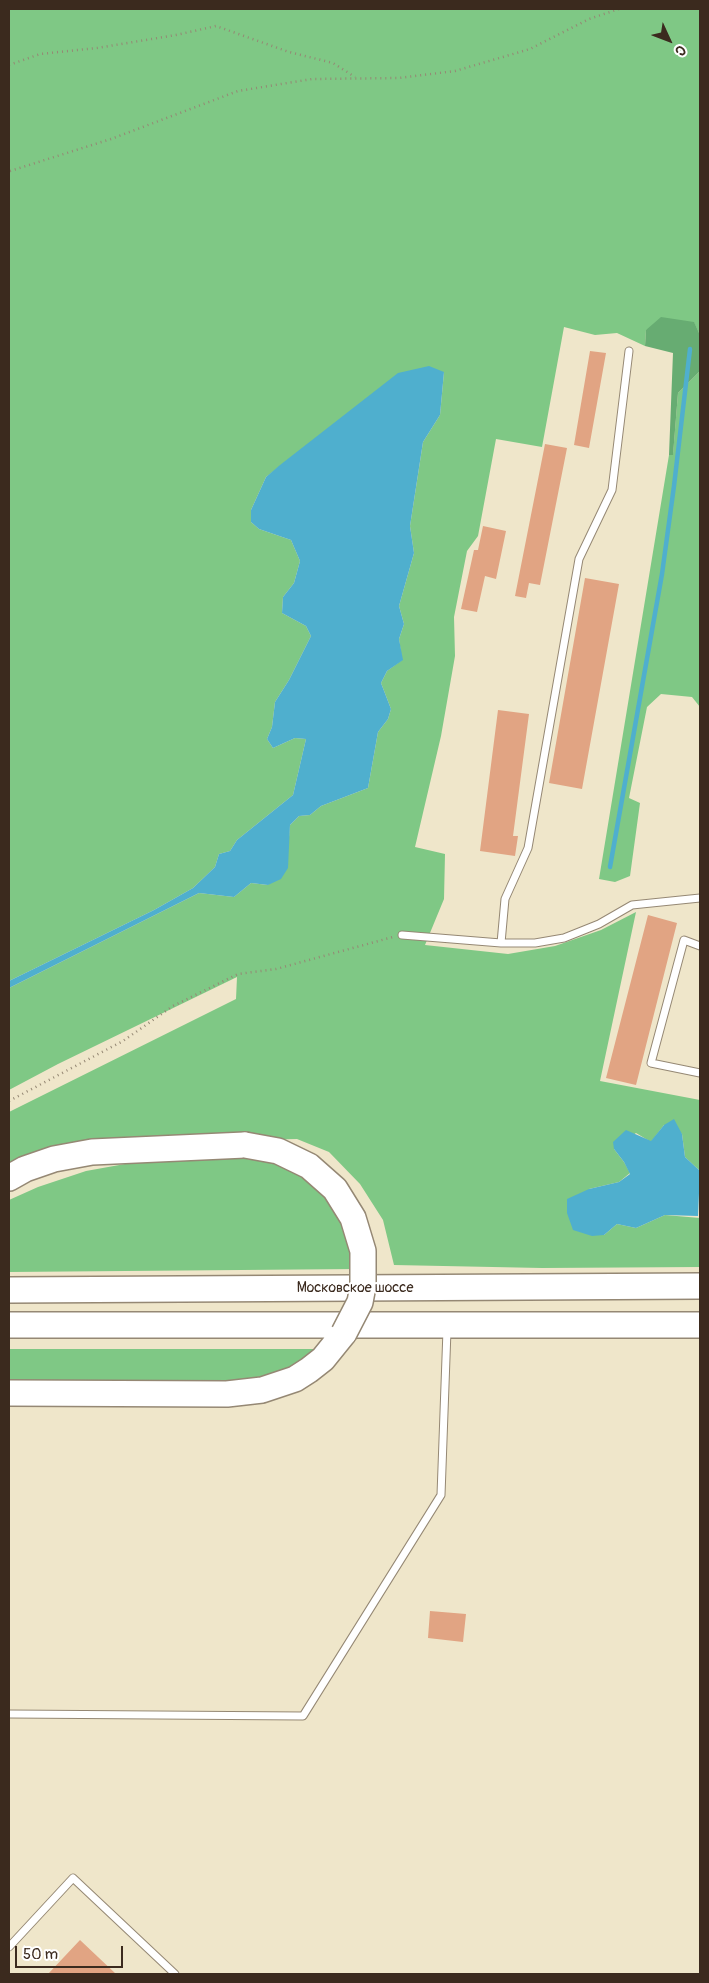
<!DOCTYPE html>
<html>
<head>
<meta charset="utf-8">
<style>
	body { margin:0 }
	#map { position:relative; width:709px; height:1983px; overflow:hidden; background:#efe6ca; font-family:Pangolin,sans-serif }
	canvas { display:block }
	.frame { position:absolute; inset:0; border:10px solid #3b2a1e; pointer-events:none }
	.north { position:absolute; left:644px; top:15px; width:50px; height:50px; -webkit-text-stroke:4px #fff; paint-order:stroke; rotate:133deg; font-size:14px; font-weight:700; line-height:20px; text-align:center; color:#3b2a1e }
	.north::after { content:''; display:block; margin:auto; width:18px; height:22px; background:#3b2a1e; clip-path:polygon(50% 0,100% 100%,50% 72%,0 100%) }
	.scale { position:absolute; left:15px; top:1946px; width:108px; height:22px; box-sizing:border-box; border:2px solid #3b2a1e; border-top:0; padding-left:6px; font-size:15px; line-height:18px; white-space:nowrap; color:#3b2a1e; -webkit-text-stroke:4px #fff; paint-order:stroke }
</style>
</head>
<body>
<div id="map">
<canvas width="709" height="1983"></canvas>
<div class="frame"></div>
<div class="north">С</div>
<div class="scale">50 m</div>
</div>
<script>
const g = document.querySelector('canvas').getContext('2d');
g.lineJoin = 'round';
function paint(path, color) { g.fillStyle = color; g.fill(path, 'evenodd'); }
const poly = rows => new Path2D(rows.map(r => 'M' + r).join(''));
function stroke(path, color, width, dash) { g.strokeStyle = color; g.lineWidth = width; g.lineCap = dash ? 'butt' : 'round'; g.setLineDash(dash || []); g.stroke(path); }
function drawText(font, color, halo, rows, align = 'center') {
  g.font = font + ' Pangolin,sans-serif'; g.lineWidth = 4; g.setLineDash([]); g.textBaseline = 'middle'; g.strokeStyle = halo; g.fillStyle = color; for (const [text, x, y, turn = 0] of rows) {
    g.save(); g.translate(x, y); g.rotate((+turn || 0) * Math.PI / 180); g.textAlign = isNaN(turn) ? turn : align; if (halo) g.strokeText(text, 0, 0); g.fillText(text, 0, 0); g.restore();
  }
}
const green = poly([
	[9,9,700,9,700,335,694,323,646,330,645,346,617,333,595,335,564,327,542,447,496,439,478,536,467,551,454,617,455,656,441,736,415,847,445,854,444,899,425,945,508,954,555,946,601,930,636,912,600,1081,700,1100,700,1171,685,1157,682,1134,664,1125,651,1142,636,1133,614,1149,624,1162,630,1173,619,1182,589,1189,604,1235,617,1224,636,1228,665,1215,700,1218,700,1267,542,1268,394,1265,383,1220,360,1184,329,1152,297,1139,249,1140,9,1172,9,1112,236,999,237,977,58,1064,9,1090,9,988,199,893,234,897,251,883,268,885,289,837,290,825,299,816,310,815,321,806,368,788,378,732,388,719,391,709,381,683,387,671,402,660,399,639,404,624,399,606,414,553,410,526,423,442,440,415,444,372,340,420,266,477,251,510,251,522,259,529,291,540,300,561,294,583,283,597,282,613,306,626,311,636,289,680,275,702,272,727,267,739,273,748,295,738,306,739,293,795,237,840,230,851,219,854,215,867,193,888,154,910,9,981],
	[700,366,700,707,692,697,661,694,647,707,629,798,640,803,630,876,615,882,599,879,669,455,673,454,678,393,699,372],
	[232,1157,276,1163,317,1185,338,1211,357,1269,9,1272,9,1200,38,1187,86,1171,136,1162],
	[9,1349,324,1349,303,1364,264,1378,217,1384,9,1382]
]);
const forest = poly([
	[661,317,694,322,700,335,699,372,678,393,673,455,669,455,673,353,645,346,646,330]
]);
const water = poly([
	[429,366,444,372,440,415,423,442,410,526,414,553,399,606,404,624,399,639,403,660,387,671,381,683,391,709,388,719,378,732,368,788,321,806,310,815,299,816,290,825,288,868,281,879,268,885,251,883,234,897,199,893,9,988,9,981,154,910,193,888,215,867,219,854,230,851,237,840,293,795,306,739,295,738,273,748,267,739,272,727,275,702,289,680,311,636,306,626,282,613,283,597,294,583,300,561,291,540,259,529,251,522,251,510,266,477,280,465,398,373],
	[674,1119,682,1134,685,1157,700,1171,698,1216,665,1215,636,1228,617,1224,604,1235,592,1236,573,1230,567,1213,567,1199,589,1189,619,1182,630,1174,624,1162,614,1149,613,1142,626,1130,651,1141,664,1125]
]);
const stream = poly([
	[610,867,662,574,674,486,690,349]
]);
const building = poly([
	[590,351,606,353,589,448,574,445],
	[545,444,567,448,540,585,529,583,526,598,515,596],
	[483,526,506,531,496,579,485,576,477,612,461,609,474,550,478,550],
	[585,578,619,584,582,789,549,783],
	[498,710,529,714,513,836,518,836,515,856,480,851],
	[648,915,677,923,636,1085,606,1078],
	[430,1611,466,1614,463,1642,428,1638],
	[80,1940,116,1974,48,1974]
]);
const path = poly([
	[9,65,40,54,97,48,176,35,216,26,289,52,333,63,355,77],
	[10,171,111,139,238,91,312,79,399,78,455,71,530,49,589,19,619,9],
	[9,1101,123,1041,173,1006,238,974,276,969,393,937]
]);
const lane = poly([
	[402,935,501,943,535,943,564,938,599,924,632,905,700,898],
	[501,943,505,899,528,848,579,559,612,490,629,351],
	[700,946,684,940,651,1063,700,1073],
	[9,1714,303,1716,441,1495,447,1330],
	[9,1947,73,1878,175,1974]
]);
const highway = poly([
	[9,1178,25,1169,54,1159,92,1152,245,1145],
	[9,1290,700,1286],
	[9,1325,700,1325],
	[9,1393,227,1394,262,1390,295,1379,309,1370,323,1359,344,1333]
]);
const highwayBridge = poly([
	[245,1145,278,1151,309,1166,335,1189,353,1218,363,1251,363,1286,360,1302,344,1333]
]);
const streetNames = [
	["Московское шоссе",355,1288]
];
paint(green, '#7fc885');
paint(forest, '#67ac72');
paint(water, '#4fafce');
stroke(stream, '#4fafce', 4.5);
paint(building, '#e1a483');
stroke(lane, '#958874', 9);
stroke(highway, '#958874', 28);
stroke(path, '#958874', 2.5, [1, 4]);
stroke(lane, '#fff', 7);
stroke(highway, '#fff', 25);
stroke(highwayBridge, '#958874', 28, []);
stroke(highwayBridge, '#fff', 25);
drawText('14px', '#3b2a1e', '#fff', streetNames);
</script>
</body>
</html>
